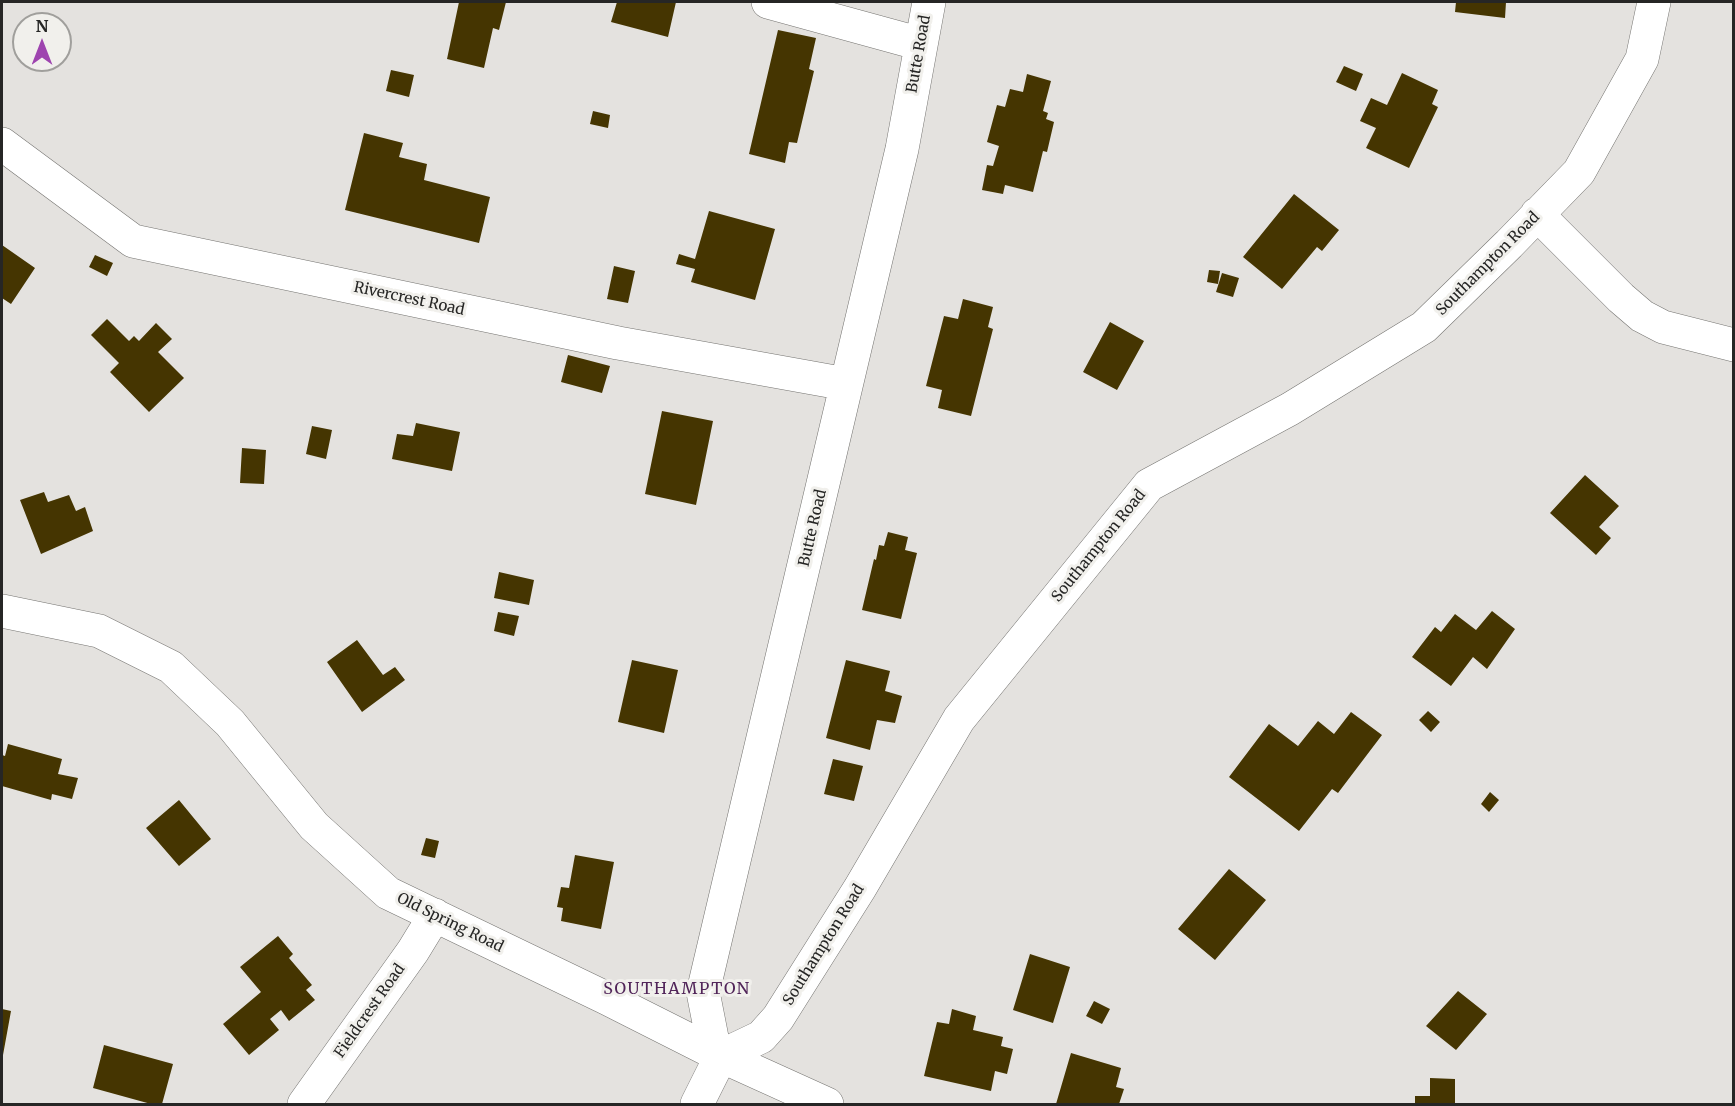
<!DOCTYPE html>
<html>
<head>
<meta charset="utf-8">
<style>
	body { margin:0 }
	#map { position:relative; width:1735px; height:1106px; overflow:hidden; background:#e4e2df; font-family:Merriweather,serif }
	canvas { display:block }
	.frame { position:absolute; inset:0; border:3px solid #262625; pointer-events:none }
	.north { position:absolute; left:12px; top:12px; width:60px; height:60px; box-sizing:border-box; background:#f1f0ec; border:2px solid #a09f9c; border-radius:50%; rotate:0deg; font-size:16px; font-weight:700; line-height:24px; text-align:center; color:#262625 }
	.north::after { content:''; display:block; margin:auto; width:21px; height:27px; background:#9e44af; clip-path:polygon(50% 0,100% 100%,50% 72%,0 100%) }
</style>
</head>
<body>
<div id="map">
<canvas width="1735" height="1106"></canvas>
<div class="frame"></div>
<div class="north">N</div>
</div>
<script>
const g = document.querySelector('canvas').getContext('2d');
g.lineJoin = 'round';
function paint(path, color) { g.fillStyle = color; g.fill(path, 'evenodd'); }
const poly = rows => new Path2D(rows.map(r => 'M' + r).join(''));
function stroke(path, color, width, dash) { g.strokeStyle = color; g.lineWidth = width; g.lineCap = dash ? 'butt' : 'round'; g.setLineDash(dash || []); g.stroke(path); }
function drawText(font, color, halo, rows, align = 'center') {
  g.font = font + ' Merriweather,serif'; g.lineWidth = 6; g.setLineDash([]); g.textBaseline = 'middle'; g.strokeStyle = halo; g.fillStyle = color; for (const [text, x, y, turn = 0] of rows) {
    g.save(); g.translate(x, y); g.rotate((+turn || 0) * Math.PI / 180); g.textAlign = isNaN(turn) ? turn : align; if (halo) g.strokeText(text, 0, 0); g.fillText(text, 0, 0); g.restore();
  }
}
const building = poly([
	[459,2,506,2,499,30,493,28,484,68,447,59],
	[617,2,676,2,668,37,611,22],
	[1456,2,1506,2,1505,18,1455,12],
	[778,30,816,38,809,69,814,71,797,143,789,142,785,163,749,154],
	[1344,66,1363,74,1356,91,1336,82],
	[391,70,414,75,409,97,386,91],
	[1402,73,1438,90,1432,104,1438,107,1409,168,1366,148,1376,128,1360,121,1371,98,1387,105],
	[1027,74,1051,81,1043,111,1048,113,1046,119,1054,122,1047,152,1043,151,1033,192,1005,185,1003,194,982,190,987,165,993,166,999,146,987,142,997,105,1005,107,1010,89,1023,92],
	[593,111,610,115,608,128,590,124],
	[364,133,403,143,399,157,427,164,424,180,490,197,479,243,345,210],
	[1294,194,1339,230,1322,251,1317,247,1282,289,1243,257],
	[709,211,775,229,755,300,691,282,695,269,676,264,679,254,695,259],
	[2,245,35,268,11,304,2,298],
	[95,255,113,263,107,276,89,267],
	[614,266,635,271,628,303,607,299],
	[1209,270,1220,271,1218,284,1207,282],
	[1222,273,1239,278,1233,297,1216,292],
	[963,299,993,307,988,327,993,329,971,416,938,408,942,390,926,386,944,316,958,319],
	[107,319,129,341,134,336,139,341,156,323,172,339,158,352,184,378,149,412,110,372,119,363,91,335],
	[1110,322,1144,341,1117,390,1083,372],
	[568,355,610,366,602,393,561,382],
	[662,411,713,421,696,505,645,494],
	[416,423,460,432,452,471,392,459,397,434,413,436],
	[312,426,332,430,326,459,306,454],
	[242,448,266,450,264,484,240,483],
	[1585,475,1619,506,1599,527,1611,538,1596,555,1550,513],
	[44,492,48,502,69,495,76,511,85,507,93,531,41,554,20,500],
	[888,532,908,537,905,550,917,553,901,619,862,610,874,559,876,560,879,545,884,546],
	[499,572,534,580,529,605,494,598],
	[1492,611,1515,629,1487,669,1473,657,1451,686,1412,657,1435,627,1441,632,1455,614,1476,630],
	[498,612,519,616,514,636,494,631],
	[357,640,383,675,395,667,405,680,362,712,327,662],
	[632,660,678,670,664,733,618,722],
	[846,660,890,671,885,691,902,696,895,723,877,720,870,750,826,738],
	[1428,711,1440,722,1431,732,1419,720],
	[1351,712,1382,735,1338,793,1332,789,1299,831,1229,777,1269,724,1298,746,1318,721,1334,734],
	[8,744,62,759,58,774,78,778,72,799,52,794,51,800,2,786,2,755,5,756],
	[833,759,863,766,854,801,824,794],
	[1490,792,1499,800,1489,812,1481,804],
	[179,800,211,839,179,866,146,828],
	[426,838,439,841,435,858,421,855],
	[575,855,614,862,601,929,561,921,563,908,557,907,561,887,569,888],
	[1229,869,1266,900,1215,960,1178,929],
	[278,936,293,954,289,958,312,985,306,990,315,1000,289,1021,281,1010,270,1019,279,1030,249,1055,223,1024,261,992,240,967],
	[1030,954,1070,967,1053,1023,1013,1010],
	[1458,991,1487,1014,1456,1050,1426,1026],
	[1094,1001,1110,1009,1102,1024,1086,1016],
	[2,1009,11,1011,3,1055,2,1055],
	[952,1009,976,1016,973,1030,1003,1037,1001,1046,1013,1049,1007,1074,995,1071,991,1091,924,1076,937,1022,949,1024],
	[104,1045,173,1064,162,1104,151,1104,93,1088],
	[1071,1053,1121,1068,1116,1087,1124,1089,1119,1104,1056,1104],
	[1430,1078,1455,1079,1455,1104,1415,1104,1415,1096,1430,1096]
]);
const minor = poly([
	[768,2,921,44],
	[2,144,133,241,618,343,846,384],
	[1537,214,1621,298,1642,316,1663,327,1734,345],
	[2,611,99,631,171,667,230,723,314,826,388,893,606,998,721,1056,827,1104],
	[715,1053,703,992,902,149,929,2],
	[304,1104,413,951,435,915],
	[697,1104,721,1056,761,1037,778,1018,860,888,959,719,1149,485,1290,409,1424,327,1509,244,1579,172,1642,59,1654,2]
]);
const streetNames = [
	["Butte Road",919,54,-80],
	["Southampton Road",1488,264,-45],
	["Rivercrest Road",409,299,12],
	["Butte Road",813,528,-77],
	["Southampton Road",1099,546,-51],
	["Old Spring Road",450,923,26],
	["Southampton Road",824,945,-58],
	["Fieldcrest Road",370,1011,-55]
];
const neighbourhoodNames = [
	["SOUTHAMPTON",677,989]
];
paint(building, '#453501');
stroke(minor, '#757471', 34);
stroke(minor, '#fff', 33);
drawText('15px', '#262625', '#f1f0ec', streetNames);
g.letterSpacing = '1.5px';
drawText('16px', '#512559', '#f1f0ec', neighbourhoodNames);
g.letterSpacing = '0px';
</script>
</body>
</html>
